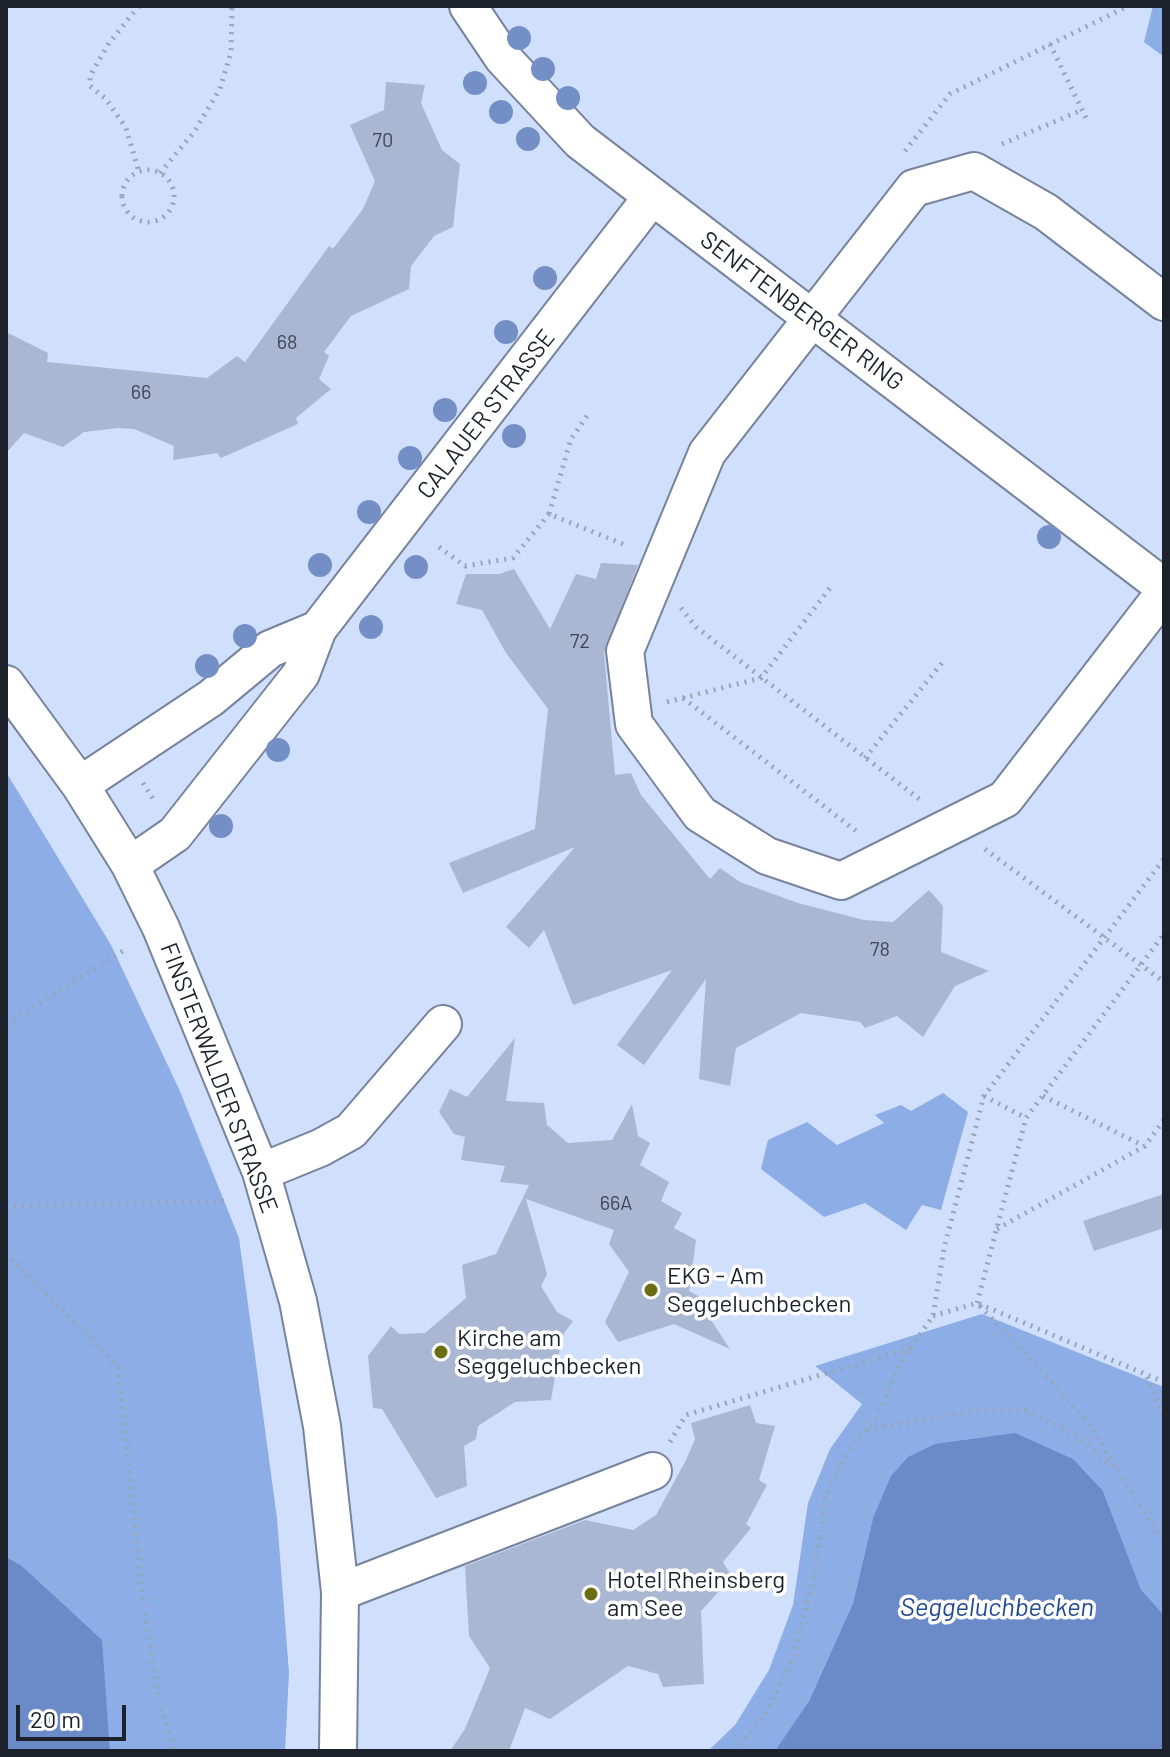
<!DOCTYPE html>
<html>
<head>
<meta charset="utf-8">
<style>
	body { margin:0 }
	#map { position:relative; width:1170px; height:1757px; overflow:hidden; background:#d0dffb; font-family:Barlow,sans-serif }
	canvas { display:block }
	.frame { position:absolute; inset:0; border:8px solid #1c212b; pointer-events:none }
	.scale { position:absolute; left:16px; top:1705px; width:110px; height:36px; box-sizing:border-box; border:4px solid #1c212b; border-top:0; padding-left:10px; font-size:24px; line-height:28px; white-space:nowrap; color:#1c212b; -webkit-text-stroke:6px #fff; paint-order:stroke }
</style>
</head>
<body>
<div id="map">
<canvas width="1170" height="1757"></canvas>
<div class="frame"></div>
<div class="scale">20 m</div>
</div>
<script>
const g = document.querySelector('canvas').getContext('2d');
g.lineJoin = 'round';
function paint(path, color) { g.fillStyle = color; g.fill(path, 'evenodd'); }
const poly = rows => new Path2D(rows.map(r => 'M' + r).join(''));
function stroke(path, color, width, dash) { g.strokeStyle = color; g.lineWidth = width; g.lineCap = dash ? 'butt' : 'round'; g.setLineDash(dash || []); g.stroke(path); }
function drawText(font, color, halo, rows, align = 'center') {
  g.font = font + ' Barlow,sans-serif'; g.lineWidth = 7; g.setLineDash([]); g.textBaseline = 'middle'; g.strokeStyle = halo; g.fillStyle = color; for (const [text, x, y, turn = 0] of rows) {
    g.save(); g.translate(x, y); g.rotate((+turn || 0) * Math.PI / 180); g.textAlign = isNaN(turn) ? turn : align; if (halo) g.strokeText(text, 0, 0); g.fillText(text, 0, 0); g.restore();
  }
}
const green = poly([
	[1153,6,1164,6,1164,57,1144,42],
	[6,772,111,945,179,1089,239,1238,277,1518,289,1673,285,1751,110,1751,101,1640,21,1565,6,1557],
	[943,1093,968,1112,941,1210,922,1205,906,1230,865,1203,824,1217,761,1169,768,1140,807,1122,837,1145,884,1123,875,1115,901,1105,911,1111],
	[982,1314,1164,1387,1164,1615,1141,1591,1103,1491,873,1518,853,1603,809,1701,780,1745,775,1751,708,1751,735,1725,769,1670,793,1605,808,1503,830,1449,862,1404,815,1366]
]);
const water = poly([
	[1015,1433,1073,1459,1103,1491,1141,1590,1164,1615,1164,1751,775,1751,809,1701,853,1603,873,1518,891,1476,908,1457,935,1444],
	[6,1557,21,1565,102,1640,110,1751,6,1751]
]);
const building = poly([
	[386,82,425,85,421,103,428,119,442,150,460,164,453,227,434,236,411,266,409,289,351,316,324,352,329,356,319,379,331,389,296,418,298,424,221,458,217,453,173,460,174,446,134,429,118,428,84,432,63,447,24,433,6,453,6,332,48,353,47,362,207,378,237,356,245,362,329,246,333,249,363,209,375,181,350,125,384,110],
	[601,563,638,565,604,653,615,775,631,773,641,795,710,879,720,868,740,882,798,903,864,920,893,922,929,890,943,906,941,952,989,971,955,986,923,1037,897,1016,865,1028,860,1022,801,1013,736,1048,730,1086,699,1079,706,979,644,1065,617,1045,672,970,573,1005,544,930,529,948,506,927,575,847,463,893,449,863,535,829,548,709,506,653,482,610,456,604,466,574,499,574,514,569,550,629,576,574,596,579],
	[515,1038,506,1101,544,1103,547,1125,568,1143,612,1140,632,1104,638,1136,650,1143,640,1165,669,1182,661,1201,682,1213,674,1228,696,1240,689,1291,709,1302,705,1311,730,1349,674,1324,618,1342,605,1322,629,1272,609,1244,614,1230,526,1199,547,1274,541,1286,557,1312,573,1321,562,1336,551,1400,515,1402,478,1426,476,1439,464,1446,467,1486,436,1498,382,1409,373,1408,368,1356,391,1326,399,1334,425,1333,466,1298,462,1265,496,1254,529,1185,500,1182,505,1166,461,1160,465,1137,454,1134,439,1112,450,1089,467,1097],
	[1164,1194,1164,1228,1094,1251,1083,1221],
	[750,1405,756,1423,775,1426,759,1480,767,1485,746,1524,751,1528,723,1562,732,1577,701,1611,704,1684,663,1687,658,1674,628,1666,550,1719,525,1708,509,1751,450,1751,465,1729,490,1668,469,1636,465,1566,585,1520,633,1530,656,1515,686,1460,695,1439,691,1423]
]);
const path = poly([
	[139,6,109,43,90,76,90,86,106,99,126,128,139,172],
	[1050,44,1086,118],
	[1002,144,1082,110],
	[905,151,950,94,1128,6],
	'122 196a26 26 0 1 1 52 0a26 26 0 1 1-52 0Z',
	[160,173,194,132,220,89,231,52,232,6],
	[587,416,571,439,549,514,628,546],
	[439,547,465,566,513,558,549,514],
	[681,608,696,627,923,802],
	[683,698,860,834],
	[667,702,761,678,833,584],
	[865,758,942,663],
	[143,783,155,802],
	[985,849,1164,982],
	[6,1025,124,950],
	[984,1096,1026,1118],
	[1043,1096,1144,1146],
	[6,1206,229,1201],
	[997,1229,1145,1146,1164,1120],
	[6,1253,118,1367,142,1594,158,1696,174,1751],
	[977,1303,1026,1118,1164,934],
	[980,1306,1088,1422,1115,1467],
	[933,1316,977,1303,1164,1382],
	[1147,1377,1164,1419],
	[867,1430,974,1410,1027,1410,1080,1438,1119,1473,1164,1543],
	[670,1442,686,1415,911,1348],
	[735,1751,767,1712,792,1660,814,1577,826,1495,848,1452,878,1416,899,1364,933,1316,944,1248,984,1096,1164,859]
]);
const minor = poly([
	[468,6,503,58,580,141,1164,587],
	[1164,302,1046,212,974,171,914,188,707,453,625,651,634,724,700,814,767,856,841,881,1005,799,1164,593],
	[6,684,80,785,130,865,161,928,261,1172,298,1301,322,1426,340,1592,338,1751],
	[80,785,211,698,270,649,318,629],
	[130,865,175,834,301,674,318,629,651,198],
	[261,1172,320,1148,351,1131,443,1024],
	[340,1592,653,1471]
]);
const trees = [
	[519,38],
	[543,69],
	[475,83],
	[568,98],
	[501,112],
	[528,139],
	[545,278],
	[506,332],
	[445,410],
	[514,436],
	[410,458],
	[369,512],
	[1049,537],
	[320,565],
	[416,567],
	[371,627],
	[245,636],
	[207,666],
	[278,750],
	[221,826]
];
const markers = [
	[651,1290,8,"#6a6e12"],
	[441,1352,8,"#6a6e12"],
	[591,1594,8,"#6a6e12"]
];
const numberNames = [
	["70",383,140],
	["68",287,342],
	["66",141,392],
	["72",580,641],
	["78",880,949],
	["66A",616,1203]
];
const streetNames = [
	["SENFTENBERGER RING",802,311,37],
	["CALAUER STRASSE",486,414,-52],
	["FINSTERWALDER STRASSE",219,1078,69]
];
const poiNames = [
	["EKG - Am",667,1276],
	["Seggeluchbecken",667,1304],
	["Kirche am",457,1338],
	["Seggeluchbecken",457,1366],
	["Hotel Rheinsberg",607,1580],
	["am See",607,1608]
];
const waterNames = [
	["Seggeluchbecken",997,1607]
];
paint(green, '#8dade7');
paint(water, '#6a8bc8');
paint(building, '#a9b7d2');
stroke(minor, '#76839c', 40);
stroke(path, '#98a4ba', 5, [2, 6]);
stroke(minor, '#fff', 36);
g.fillStyle = '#738fc5';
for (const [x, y] of trees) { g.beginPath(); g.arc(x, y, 12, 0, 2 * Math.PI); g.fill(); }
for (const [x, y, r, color] of markers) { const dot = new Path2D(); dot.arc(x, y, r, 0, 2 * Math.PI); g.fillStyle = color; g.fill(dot); stroke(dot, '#fff', 3); }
drawText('20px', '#3f4655', null, numberNames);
drawText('24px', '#1c212b', '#fff', streetNames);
drawText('24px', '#1c212b', '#fff', poiNames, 'left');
drawText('italic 26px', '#254b95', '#fff', waterNames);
</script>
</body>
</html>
